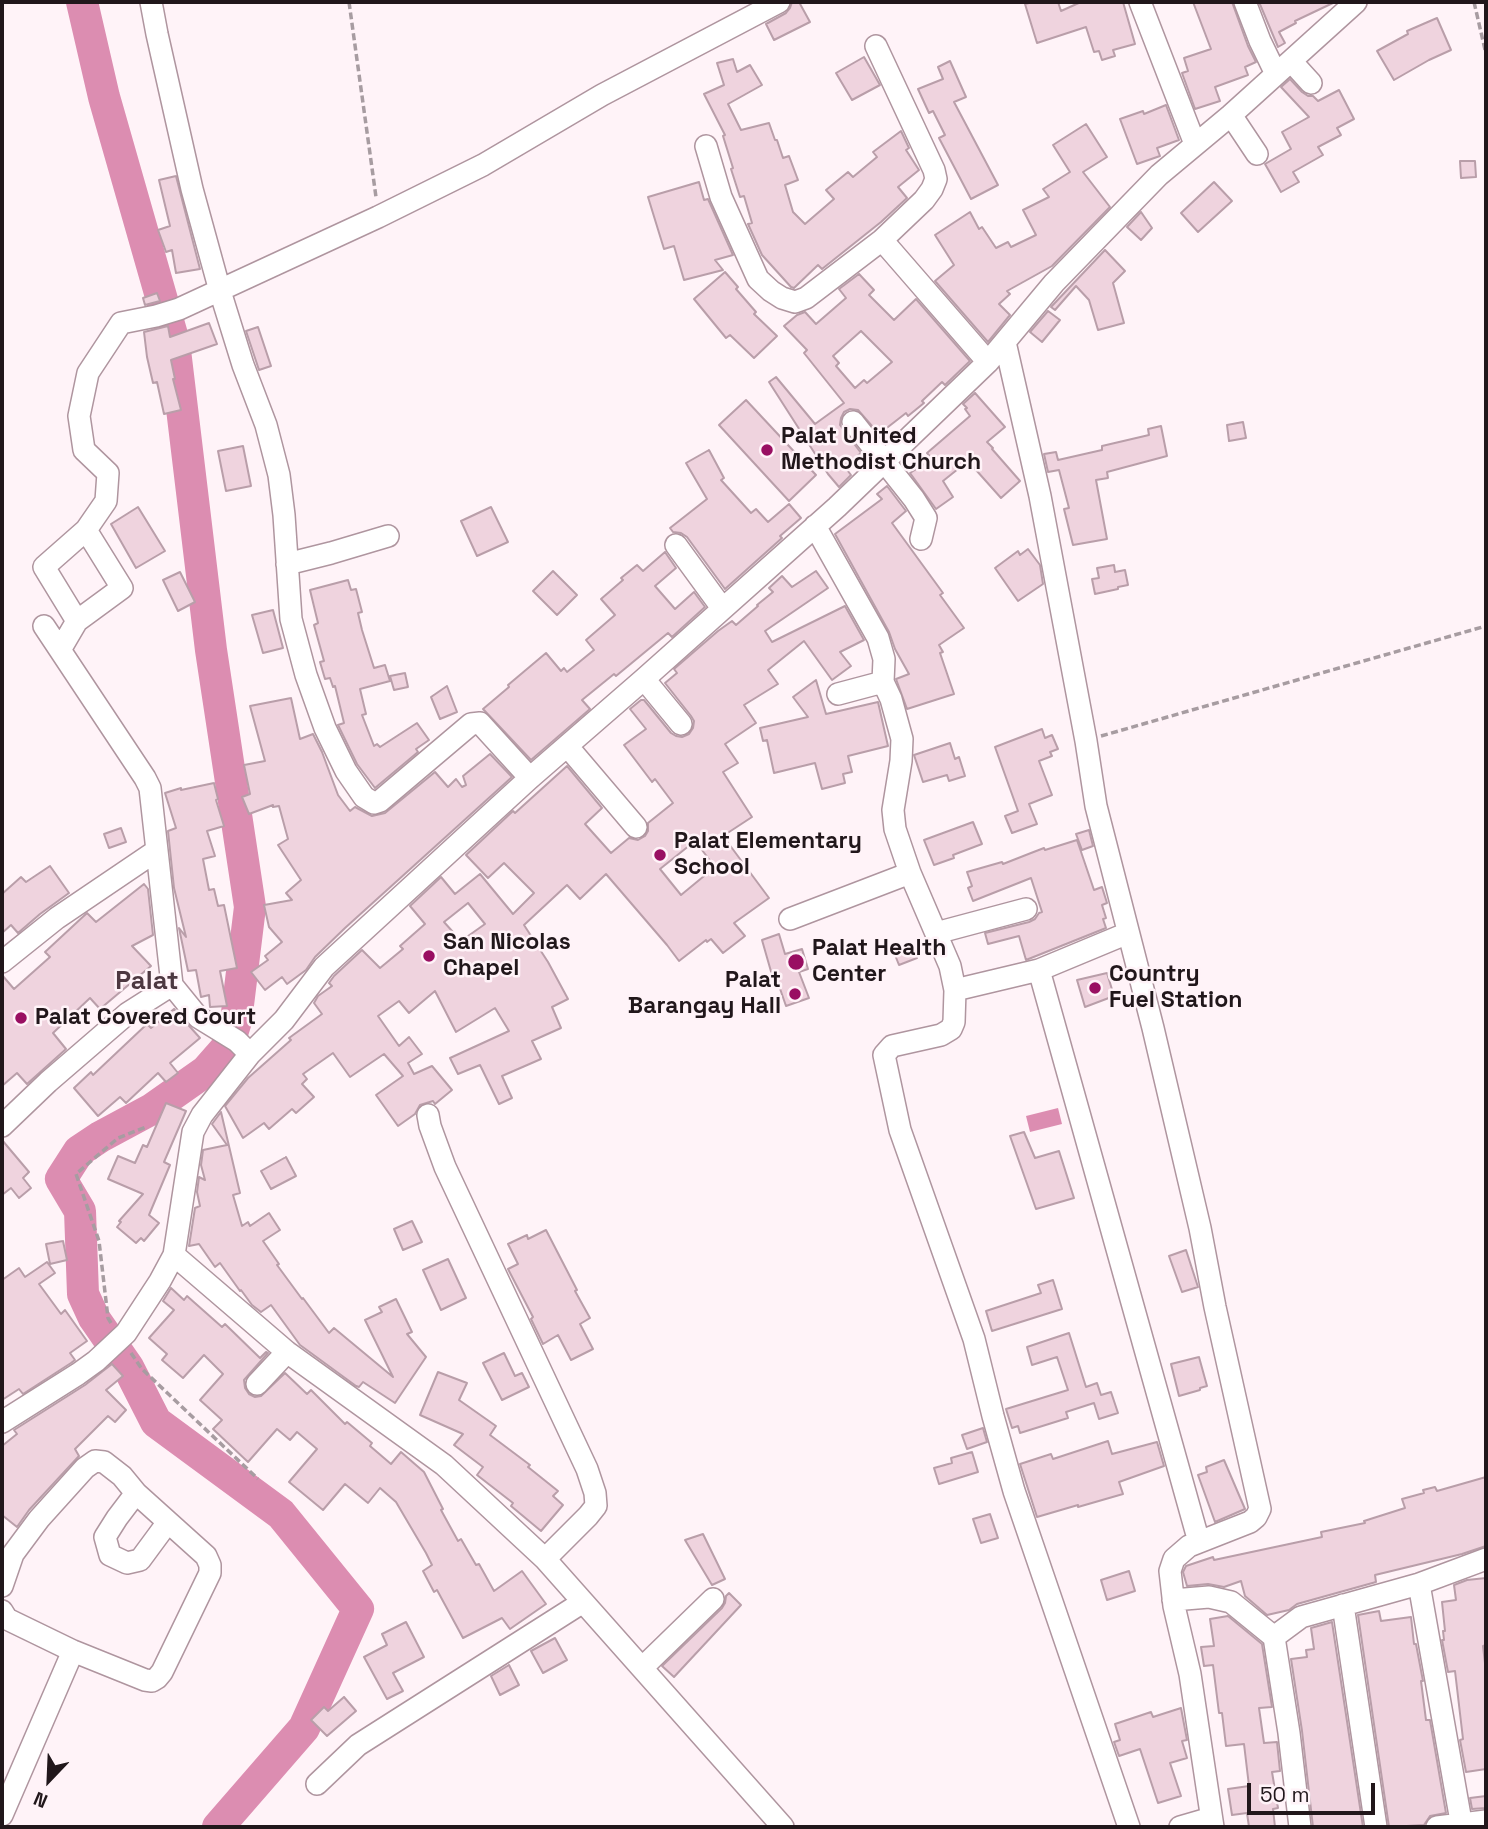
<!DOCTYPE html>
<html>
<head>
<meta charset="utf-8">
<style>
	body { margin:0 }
	#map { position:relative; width:1488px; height:1829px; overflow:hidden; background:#fff3f8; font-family:"Space Grotesk",sans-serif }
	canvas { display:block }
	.frame { position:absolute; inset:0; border:4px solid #21171b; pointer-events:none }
	.north { position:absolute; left:14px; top:1745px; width:70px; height:70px; -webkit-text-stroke:5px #fff3f8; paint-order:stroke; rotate:203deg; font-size:19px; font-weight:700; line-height:28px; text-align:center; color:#21171b }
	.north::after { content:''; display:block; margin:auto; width:24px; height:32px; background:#21171b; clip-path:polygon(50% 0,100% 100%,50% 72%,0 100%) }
	.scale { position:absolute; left:1247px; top:1783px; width:128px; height:32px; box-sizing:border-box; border:4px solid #21171b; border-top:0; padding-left:9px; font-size:21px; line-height:24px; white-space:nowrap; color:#21171b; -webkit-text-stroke:5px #fff3f8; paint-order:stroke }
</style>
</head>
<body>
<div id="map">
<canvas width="1488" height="1829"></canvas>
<div class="frame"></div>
<div class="north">N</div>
<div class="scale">50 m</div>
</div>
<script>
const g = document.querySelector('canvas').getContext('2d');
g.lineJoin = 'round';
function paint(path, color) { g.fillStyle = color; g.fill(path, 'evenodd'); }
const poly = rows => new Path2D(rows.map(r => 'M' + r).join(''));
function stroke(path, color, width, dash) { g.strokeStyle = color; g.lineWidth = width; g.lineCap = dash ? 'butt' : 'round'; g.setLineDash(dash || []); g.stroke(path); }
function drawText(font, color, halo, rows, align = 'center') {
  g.font = font + ' "Space Grotesk",sans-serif'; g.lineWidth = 5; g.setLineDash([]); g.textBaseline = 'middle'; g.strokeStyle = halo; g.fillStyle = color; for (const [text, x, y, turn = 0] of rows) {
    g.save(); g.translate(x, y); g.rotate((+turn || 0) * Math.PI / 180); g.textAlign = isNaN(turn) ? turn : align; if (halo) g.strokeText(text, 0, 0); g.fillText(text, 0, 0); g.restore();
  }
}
const water = poly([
	[1058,1108,1062,1124,1030,1132,1026,1116]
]);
const river = poly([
	[82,2,104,97,174,342,211,650,250,907,236,1021,228,1046,206,1071,152,1109,100,1137,79,1151,61,1179,80,1211,83,1294,94,1318,128,1367,156,1422,281,1514,358,1609,304,1728,218,1827]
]);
const building = poly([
	[792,2,799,2,810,22,774,40,766,24,786,13,790,8,792,2],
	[1033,2,1058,2,1061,11,1081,2,1123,2,1135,44,1113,50,1115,56,1102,60,1099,51,1094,52,1086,27,1037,43,1025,4,1033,2],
	[1193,2,1232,2,1248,46,1256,62,1245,67,1248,75,1215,87,1220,101,1195,109,1182,73,1188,71,1184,58,1211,49,1193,2],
	[1259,2,1335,2,1295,21,1296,23,1279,32,1285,43,1278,47,1259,2],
	[1437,18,1451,50,1429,60,1394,80,1377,51,1408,34,1407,31,1437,18],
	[864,57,880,85,852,100,836,73,864,57],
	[733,59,737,72,750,65,762,85,728,104,741,130,769,123,775,140,777,140,783,158,789,156,798,180,785,185,793,212,805,224,834,199,826,190,848,172,853,177,877,157,873,152,901,131,909,148,906,150,919,170,898,187,907,198,881,222,822,269,818,265,794,288,791,287,762,255,748,224,752,223,744,196,740,197,731,169,733,168,723,136,725,135,704,94,724,85,717,63,733,59],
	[950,61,966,97,954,102,998,185,971,199,939,138,945,135,933,111,929,113,918,89,943,79,938,67,950,61],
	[1290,79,1302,92,1308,96,1313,96,1318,101,1339,90,1354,119,1337,128,1341,135,1318,147,1323,155,1293,172,1299,182,1281,192,1265,164,1291,149,1282,132,1309,117,1281,87,1290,79],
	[1166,105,1179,140,1157,148,1160,156,1137,164,1120,119,1143,111,1144,114,1166,105],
	[1086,124,1107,157,1083,172,1110,207,1052,266,1007,291,1010,294,999,304,1010,315,988,342,935,281,954,265,935,235,970,212,979,229,982,227,996,248,1008,242,1011,247,1036,235,1023,210,1049,197,1043,189,1070,172,1053,145,1086,124],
	[1460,161,1475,161,1476,177,1461,178,1460,161],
	[176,176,200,269,176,273,172,250,166,252,158,230,170,226,159,180,176,176],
	[699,182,704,200,708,199,733,255,715,260,723,270,684,280,674,246,664,249,648,197,699,182],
	[1214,182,1232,201,1198,232,1181,213,1214,182],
	[1141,212,1152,228,1141,240,1127,227,1141,212],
	[1105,250,1125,271,1113,283,1124,323,1098,330,1089,300,1076,286,1055,310,1051,307,1105,250],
	[725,272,738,287,736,289,756,312,754,314,777,336,754,358,730,335,726,338,694,299,725,272],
	[859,274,874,290,869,295,894,320,916,299,970,361,945,385,942,382,922,401,924,403,908,416,906,413,879,434,858,410,850,409,844,412,841,418,840,425,861,453,844,466,851,475,839,487,828,474,769,382,776,377,815,424,844,403,804,353,807,350,784,326,797,315,805,312,816,324,846,298,839,289,859,274],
	[861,331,892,362,867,383,864,380,855,388,836,366,839,363,833,356,861,331],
	[157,293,160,301,145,305,143,298,157,293],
	[1048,311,1060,320,1042,342,1030,332,1048,311],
	[209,323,217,344,171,360,175,379,173,379,181,410,164,414,157,382,153,383,147,357,144,332,168,326,170,337,209,323],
	[258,327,271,366,259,370,246,331,258,327],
	[975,393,1005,427,987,442,993,448,992,449,1020,481,1001,498,968,461,943,481,953,497,936,509,910,473,932,459,927,453,970,416,965,409,967,408,963,404,975,393],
	[746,400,816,475,789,501,719,425,746,400],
	[1243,422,1246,438,1229,441,1227,425,1243,422],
	[1161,426,1167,456,1107,472,1108,478,1096,480,1107,539,1073,545,1064,509,1069,508,1059,470,1048,472,1044,454,1056,452,1058,460,1102,450,1102,446,1149,435,1148,429,1161,426],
	[243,446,251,486,226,491,218,451,243,446],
	[709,450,724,478,721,480,751,513,756,509,768,522,789,504,801,518,780,536,782,538,725,589,687,537,681,533,673,532,670,528,707,499,686,463,709,450],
	[887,486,906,511,892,523,943,593,940,595,964,628,939,645,943,652,940,653,954,694,907,709,896,679,909,674,895,649,889,632,835,534,882,499,877,494,887,486],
	[138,507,165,551,136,568,111,524,138,507],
	[491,507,508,542,477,556,461,521,491,507],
	[1028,549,1040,565,1043,584,1018,601,995,568,1018,551,1020,555,1028,549],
	[665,552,676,568,655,586,675,609,694,592,705,607,672,637,668,633,616,676,614,674,582,700,590,709,531,760,483,709,509,687,508,685,546,653,561,671,564,668,567,672,594,650,586,640,615,615,601,599,623,580,621,578,637,565,643,571,665,552],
	[1114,565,1115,572,1125,570,1128,585,1118,587,1118,589,1095,594,1092,579,1099,578,1097,568,1114,565],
	[553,571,577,595,557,615,533,591,553,571],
	[816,571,828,588,765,631,772,642,845,606,864,640,840,652,851,666,832,680,804,641,768,670,778,684,744,705,756,723,725,744,738,763,723,772,752,817,723,836,769,898,734,923,745,936,723,953,711,939,707,942,706,940,679,961,667,945,606,874,580,899,567,885,524,925,548,962,568,999,552,1007,561,1028,532,1041,541,1059,502,1076,512,1098,499,1104,480,1065,458,1074,450,1058,509,1031,495,1008,456,1032,435,991,409,1013,399,1001,378,1016,399,1046,409,1037,422,1054,408,1063,414,1074,432,1066,452,1090,435,1104,433,1101,420,1105,415,1114,398,1126,376,1095,403,1076,384,1054,350,1077,333,1053,303,1074,307,1079,302,1084,314,1097,296,1113,292,1109,269,1129,264,1123,243,1138,225,1106,248,1078,291,1040,289,1038,322,1014,314,1003,318,996,332,986,329,983,334,976,362,950,380,968,403,949,400,946,425,924,410,906,441,877,455,894,480,874,513,914,534,893,504,863,488,878,466,855,513,811,515,813,567,766,602,808,585,824,611,853,629,838,638,840,645,836,648,831,648,823,673,803,655,779,652,782,624,745,646,729,630,709,641,700,644,700,671,733,676,736,682,737,689,734,693,728,694,721,691,716,665,683,677,673,674,669,718,631,732,621,736,625,758,606,757,605,773,592,769,588,782,576,792,587,816,571],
	[695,841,715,867,681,895,660,869,695,841],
	[468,903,485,924,461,941,444,922,468,903],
	[180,572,195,602,178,611,163,580,180,572],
	[348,580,351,590,356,589,362,612,358,613,362,630,374,668,385,665,390,681,360,689,366,714,362,715,374,746,377,744,380,747,417,723,429,740,416,749,418,752,375,788,357,764,338,725,344,723,335,686,333,687,330,678,325,679,320,662,324,661,314,625,318,623,310,590,348,580],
	[273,610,283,648,263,653,252,615,273,610],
	[405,673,408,687,394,690,390,676,405,673],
	[816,680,826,714,878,702,888,746,848,756,852,772,843,774,845,783,822,789,815,763,774,773,767,740,763,741,760,728,808,717,793,697,816,680],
	[447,686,457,712,440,719,431,697,447,686],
	[291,698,300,739,313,734,322,752,338,795,350,811,355,807,372,816,385,813,435,772,448,787,456,779,462,787,466,785,463,776,490,754,512,777,345,928,315,957,306,970,287,984,282,977,265,990,251,972,268,960,265,956,282,942,269,927,264,905,292,900,286,893,301,880,278,845,288,839,279,806,273,807,273,805,249,814,242,797,250,794,244,765,265,761,250,706,291,698],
	[1042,729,1045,738,1052,735,1058,749,1050,752,1052,756,1039,761,1052,795,1029,804,1037,824,1012,833,1005,816,1018,811,995,747,1042,729],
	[950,743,955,759,959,757,965,776,949,781,947,775,923,782,914,755,950,743],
	[214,783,218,799,216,800,224,826,207,831,215,856,203,859,209,890,214,889,218,906,224,905,237,968,220,971,227,1006,210,1007,209,995,201,997,196,970,188,971,179,928,186,937,174,888,168,831,176,828,165,793,181,788,181,790,214,783],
	[973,822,982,844,953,855,954,858,934,865,924,840,973,822],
	[121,828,126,842,109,848,104,834,121,828],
	[1089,830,1093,846,1082,850,1076,834,1089,830],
	[1077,840,1094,890,1102,887,1107,903,1102,905,1106,918,1103,919,1106,928,1026,960,1019,936,988,944,985,933,1029,922,1035,919,1039,913,1042,912,1031,878,973,901,968,888,972,886,967,872,1002,862,1003,864,1031,853,1044,848,1045,850,1077,840],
	[50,866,69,893,40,914,18,933,11,925,2,933,2,894,21,877,26,882,50,866],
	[144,884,148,889,153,935,132,946,151,966,100,1009,90,998,53,1033,66,1049,27,1084,17,1073,2,1086,2,975,14,989,50,957,45,952,87,913,96,922,144,884],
	[779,934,785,954,802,949,808,969,799,972,809,998,786,1006,777,980,774,982,762,940,779,934],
	[911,943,917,958,899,965,893,950,911,943],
	[1107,973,1114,996,1085,1007,1077,980,1107,973],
	[174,1009,200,1038,170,1063,178,1073,166,1082,158,1073,126,1103,120,1097,98,1116,74,1088,91,1072,93,1075,147,1024,151,1028,174,1009],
	[166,1103,186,1111,164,1162,170,1165,149,1215,159,1223,144,1241,141,1238,136,1243,117,1227,121,1222,119,1221,143,1194,108,1179,118,1156,135,1163,143,1145,147,1147,166,1103],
	[221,1112,240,1193,233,1195,242,1226,248,1222,250,1226,269,1213,280,1230,263,1241,279,1264,277,1265,302,1299,303,1298,329,1333,334,1328,393,1377,365,1320,382,1312,379,1307,396,1299,412,1332,407,1334,426,1357,395,1403,363,1382,359,1387,356,1386,300,1345,271,1305,261,1312,252,1305,241,1290,240,1291,220,1263,215,1267,199,1244,189,1246,195,1208,200,1206,197,1192,199,1177,205,1180,201,1165,203,1150,227,1145,212,1124,221,1112],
	[1024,1132,1035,1158,1059,1151,1074,1198,1036,1209,1010,1136,1024,1132],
	[2,1140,29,1172,23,1178,31,1188,19,1198,11,1188,2,1195,2,1140],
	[286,1157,296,1176,271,1189,261,1171,286,1157],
	[412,1221,422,1242,403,1250,394,1229,412,1221],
	[546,1230,577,1290,575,1291,590,1318,580,1324,593,1349,571,1360,558,1335,543,1344,531,1319,533,1317,508,1269,518,1264,508,1244,527,1235,528,1239,546,1230],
	[63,1241,67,1260,50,1264,46,1244,63,1241],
	[1186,1250,1198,1287,1182,1292,1169,1256,1186,1250],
	[448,1259,466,1298,441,1310,423,1270,448,1259],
	[47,1262,55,1273,39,1284,61,1314,65,1310,87,1341,70,1353,75,1360,71,1363,23,1394,19,1389,2,1400,2,1280,19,1268,25,1277,47,1262],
	[1053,1280,1062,1309,992,1331,986,1311,1041,1293,1038,1285,1053,1280],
	[171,1288,184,1300,187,1296,222,1327,225,1324,260,1358,266,1352,268,1353,244,1380,245,1388,249,1394,255,1397,261,1396,285,1373,307,1394,311,1390,345,1424,347,1422,372,1443,370,1446,391,1464,401,1452,424,1472,443,1509,441,1510,458,1541,461,1539,476,1565,479,1564,494,1591,522,1571,546,1604,510,1629,502,1618,463,1638,437,1590,434,1592,423,1571,432,1565,426,1553,396,1502,380,1488,368,1503,345,1484,323,1510,289,1482,317,1449,297,1432,290,1440,277,1429,248,1462,213,1429,222,1420,200,1400,223,1374,204,1355,183,1378,162,1360,167,1354,149,1338,174,1310,163,1301,171,1288],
	[1069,1333,1086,1387,1097,1383,1101,1395,1111,1392,1118,1413,1099,1419,1094,1403,1066,1412,1068,1418,1020,1433,1018,1426,1012,1428,1006,1409,1068,1390,1057,1357,1032,1365,1027,1347,1069,1333],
	[504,1353,515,1376,522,1373,529,1387,502,1400,483,1363,504,1353],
	[1199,1357,1207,1386,1200,1388,1200,1390,1179,1396,1171,1364,1199,1357],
	[112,1364,123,1376,106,1390,126,1410,115,1422,108,1416,75,1449,79,1456,29,1510,17,1527,2,1515,2,1446,17,1434,14,1430,85,1385,112,1364],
	[438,1372,467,1383,459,1400,496,1426,490,1435,530,1465,528,1467,558,1491,553,1496,563,1505,541,1531,511,1506,513,1503,477,1475,483,1467,454,1445,463,1434,420,1415,438,1372],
	[983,1428,987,1442,967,1449,962,1435,983,1428],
	[1108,1441,1112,1454,1157,1442,1164,1466,1119,1482,1123,1494,1078,1507,1078,1505,1037,1517,1020,1464,1051,1454,1053,1459,1108,1441],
	[972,1452,978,1472,939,1484,934,1468,952,1463,951,1458,972,1452],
	[1224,1460,1245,1509,1215,1522,1198,1475,1207,1472,1206,1467,1224,1460],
	[1486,1477,1486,1546,1462,1554,1375,1575,1376,1582,1297,1604,1289,1610,1267,1615,1245,1596,1241,1581,1224,1587,1208,1584,1187,1586,1183,1572,1186,1566,1213,1557,1214,1560,1322,1537,1321,1532,1365,1523,1364,1521,1405,1508,1402,1499,1424,1493,1423,1490,1435,1487,1437,1491,1486,1477],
	[990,1514,998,1538,981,1543,973,1519,990,1514],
	[703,1534,725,1579,712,1585,685,1540,703,1534],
	[1129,1571,1135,1591,1107,1600,1101,1580,1129,1571],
	[1486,1578,1486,1645,1483,1646,1486,1672,1486,1769,1466,1772,1460,1740,1463,1739,1455,1671,1448,1672,1442,1640,1444,1640,1443,1631,1445,1631,1442,1602,1456,1600,1454,1585,1467,1580,1486,1578],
	[729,1593,741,1605,674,1677,662,1666,722,1608,725,1603,726,1596,729,1593],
	[1379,1611,1381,1621,1411,1617,1414,1644,1416,1644,1423,1681,1421,1681,1426,1720,1430,1720,1446,1813,1430,1816,1424,1825,1389,1827,1358,1615,1379,1611],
	[1228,1616,1262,1644,1272,1707,1259,1708,1264,1743,1277,1742,1280,1771,1272,1772,1278,1808,1273,1809,1275,1827,1249,1827,1247,1813,1232,1815,1228,1789,1249,1786,1244,1744,1226,1746,1222,1713,1219,1713,1213,1665,1204,1666,1201,1647,1214,1646,1210,1619,1228,1616],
	[406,1622,424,1657,393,1673,403,1691,387,1699,364,1657,387,1645,382,1634,406,1622],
	[1332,1622,1363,1827,1313,1827,1302,1731,1291,1659,1307,1657,1306,1650,1314,1649,1311,1628,1332,1622],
	[555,1638,567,1660,543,1673,531,1651,555,1638],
	[509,1665,519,1685,500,1695,491,1676,509,1665],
	[344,1697,356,1711,327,1736,311,1720,324,1707,328,1711,344,1697],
	[1181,1708,1187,1740,1182,1741,1187,1758,1170,1763,1181,1796,1158,1803,1140,1749,1119,1756,1114,1742,1120,1740,1115,1724,1151,1712,1153,1717,1181,1708],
	[1486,1796,1486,1808,1472,1809,1470,1798,1486,1796]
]);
const path = poly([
	[349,2,376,197],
	[1474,2,1486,54],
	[1101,736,1486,626],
	[111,1323,108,1318,99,1241,76,1174,118,1138,146,1127],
	[131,1353,142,1369,258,1479]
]);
const minor = poly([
	[151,2,157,34,192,189,220,291,243,365,266,425,279,475,284,515,291,619,306,675,325,728,346,771,364,797,374,803,380,801,471,724,480,723,530,778],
	[1140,2,1195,144],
	[1245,2,1260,41,1276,74],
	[1291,61,1311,83],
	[1231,115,1257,154],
	[706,146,721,197,758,279,771,291,782,298,795,302,806,298,882,240,924,200,932,189,936,179,934,170,876,46],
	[882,240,988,362],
	[1005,342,1040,496,1086,741,1096,806,1153,1028,1200,1228,1215,1307,1260,1509,1256,1517,1250,1522,1189,1546,1174,1559,1170,1571,1174,1606,1190,1674,1213,1827],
	[853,422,914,499,926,518,921,539],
	[815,526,878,638,884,659,883,682,891,699,902,739,901,761,893,810,895,829,910,873,950,966,955,990,954,1022,951,1029,941,1035,892,1046,884,1055,900,1130,974,1339,993,1416,1014,1491,1129,1827],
	[86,530,106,501,108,473,84,450,79,416,88,373,121,323,156,316,179,309,378,217,483,165,602,95,779,2],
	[676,545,722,608],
	[287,564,331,553,388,536],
	[44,626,145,778,150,788,172,985,198,1017,237,1041,250,1054],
	[60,650,77,621,122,588,86,530,44,567,77,621],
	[644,679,681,724],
	[838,694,883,682],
	[568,747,636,827],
	[790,919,910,873],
	[936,933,1026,909],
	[2,962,57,918,156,851],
	[1039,970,1199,1542],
	[955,990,1039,970,1128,933],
	[428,1115,430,1126,445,1167,587,1469,595,1493,596,1506,588,1516,545,1559],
	[2,1126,48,1082,128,1013,172,985],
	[174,1255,287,1352,444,1465,545,1559,783,1827],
	[257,1384,287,1352],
	[2,1422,78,1374,96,1361,126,1333,160,1281,174,1255,193,1132,202,1115,250,1054,284,1020,324,967,530,778,644,679,837,507,988,362,1054,283,1159,175,1231,115,1356,2],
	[136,1493,117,1518,105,1537,110,1555,127,1563,140,1560,168,1522],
	[1419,1584,1462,1827],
	[2,1586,13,1554,39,1519,85,1468,95,1461,104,1462,122,1476,136,1493,206,1556,210,1565,210,1573,162,1672,157,1678,152,1681,145,1680,73,1651,7,1619,2,1611],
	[1173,1600,1209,1597,1231,1602,1274,1637,1289,1733,1300,1827],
	[1343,1605,1376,1827],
	[1274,1637,1301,1617,1419,1584,1486,1559],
	[642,1668,713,1599],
	[317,1784,358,1745,583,1602],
	[2,1815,73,1651],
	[1180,1827,1211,1818],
	[1437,1827,1486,1821]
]);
const markers = [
	[767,450,7,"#990f62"],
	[660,855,7,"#990f62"],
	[429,956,7,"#990f62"],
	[796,962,9,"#990f62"],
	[1095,988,7,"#990f62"],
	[795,994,7,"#990f62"],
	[21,1018,7,"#990f62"]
];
const poiNames = [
	["Palat United",781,437],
	["Methodist Church",781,463],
	["Palat Elementary",674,842],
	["School",674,868],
	["San Nicolas",443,943],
	["Chapel",443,969],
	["Palat Health",812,949],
	["Center",812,975],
	["Country",1109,975],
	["Fuel Station",1109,1001],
	["Palat",781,981,"right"],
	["Barangay Hall",781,1007,"right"],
	["Palat Covered Court",35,1018]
];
const quarterNames = [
	["Palat",147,982]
];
paint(water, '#dc8db1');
stroke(river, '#dc8db1', 32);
paint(building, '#efd3de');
stroke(building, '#b99ea9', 2);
stroke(minor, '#af959f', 24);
stroke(path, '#a79ca1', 3.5, [7, 3.5]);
stroke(minor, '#fff', 21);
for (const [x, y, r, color] of markers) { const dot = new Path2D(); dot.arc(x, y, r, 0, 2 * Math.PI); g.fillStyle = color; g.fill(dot); stroke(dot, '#fff3f8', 2.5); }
drawText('bold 23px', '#21171b', '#fff3f8', poiNames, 'left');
drawText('bold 26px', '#4d3841', '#fff3f8', quarterNames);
</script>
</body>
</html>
